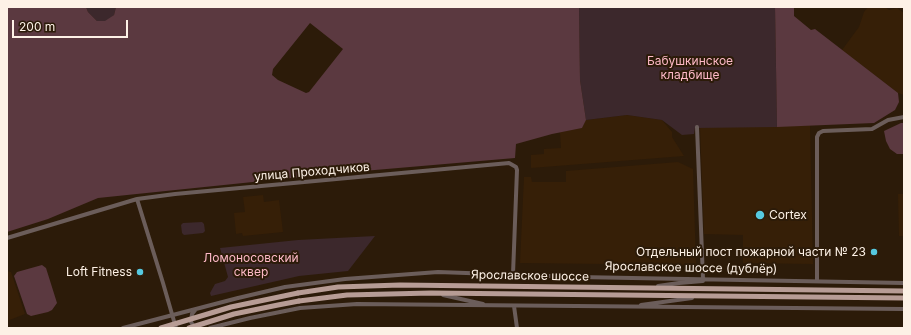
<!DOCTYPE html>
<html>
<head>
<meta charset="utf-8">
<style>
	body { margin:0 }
	#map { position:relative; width:911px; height:335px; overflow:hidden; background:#2c1b09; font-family:Inter,sans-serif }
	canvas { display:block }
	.frame { position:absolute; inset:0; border:8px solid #fdf1e6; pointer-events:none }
	.scale { position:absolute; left:12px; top:20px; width:116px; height:18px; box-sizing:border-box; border:2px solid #fdf1e6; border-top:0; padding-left:5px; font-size:12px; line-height:14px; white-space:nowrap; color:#fdf1e6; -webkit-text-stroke:3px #2c1b09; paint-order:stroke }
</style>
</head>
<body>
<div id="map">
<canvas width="911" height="335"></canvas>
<div class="frame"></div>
<div class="scale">200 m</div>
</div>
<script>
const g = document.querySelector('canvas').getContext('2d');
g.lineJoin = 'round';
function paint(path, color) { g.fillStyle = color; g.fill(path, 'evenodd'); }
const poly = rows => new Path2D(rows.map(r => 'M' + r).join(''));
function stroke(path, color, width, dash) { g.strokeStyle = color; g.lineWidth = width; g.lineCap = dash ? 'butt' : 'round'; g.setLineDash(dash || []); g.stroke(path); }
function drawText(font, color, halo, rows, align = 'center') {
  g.font = font + ' Inter,sans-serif'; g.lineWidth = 4; g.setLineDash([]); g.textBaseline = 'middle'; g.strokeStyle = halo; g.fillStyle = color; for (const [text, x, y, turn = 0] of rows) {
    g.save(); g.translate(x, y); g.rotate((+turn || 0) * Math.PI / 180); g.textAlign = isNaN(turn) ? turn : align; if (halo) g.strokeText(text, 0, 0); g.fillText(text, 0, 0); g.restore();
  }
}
const built = poly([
	[868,7,885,7,889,10,897,8,904,13,904,95,898,93,842,50,859,27,864,12],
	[627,115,662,120,672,132,672,137,684,156,531,168,531,155,544,154,544,149,561,148,560,132,582,128,586,120],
	[810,125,813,264,743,263,743,235,704,234,700,127],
	[678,162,693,169,696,265,520,263,524,177,531,177,532,182,566,182,566,171],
	[898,194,904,194,904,242,903,236,899,236],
	[263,195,264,202,279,200,283,232,243,236,242,233,236,234,234,213,245,212,243,197],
	[7,271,11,272,25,314,7,321]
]);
const green = poly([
	[86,7,116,7,114,15,106,22,97,21,88,12],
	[579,7,775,7,777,127,695,128,694,134,682,135,662,120,627,115,586,120,580,80],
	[202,222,204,224,205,231,203,233,184,235,182,233,181,225,183,223],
	[375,236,348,271,299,276,211,296,210,293,215,284,225,281,228,277,220,248,298,240]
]);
const forest = poly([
	[7,7,86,7,88,12,97,21,105,21,114,15,116,7,579,7,580,80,586,120,582,128,552,134,516,144,515,158,340,173,98,198,48,219,7,232],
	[310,23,343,49,309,92,306,93,278,80,272,75,273,69],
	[775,7,794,7,794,16,811,30,815,29,898,93,899,102,895,110,874,123,777,127],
	[901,123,904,123,904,154,897,154,890,149,886,141,884,131],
	[42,265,46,268,57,303,52,310,48,312,31,316,27,314,14,276,17,272]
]);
const minor = poly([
	[697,127,703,279],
	[137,199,163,283,176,328],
	[7,238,137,199,175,194,509,163,516,167,517,170,513,274],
	[817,281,817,137,819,133,823,131,872,129,888,120,904,117],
	[658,286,679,283,703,281],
	[443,295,483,304],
	[641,305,692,298],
	[514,306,517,328],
	[196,309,192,314,191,322,193,325,198,328],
	[123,328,238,298,285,287,345,279,438,272,578,277,904,283],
	[210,328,250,318,300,308,357,304,904,309]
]);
const major = poly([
	[298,293,338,287,400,285,904,291],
	[299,301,347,295,431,293,904,298]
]);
const majorBridge = poly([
	[161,328,231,307,298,293],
	[189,328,234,314,278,305,299,301]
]);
const markers = [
	[760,215,5,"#56c9e0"],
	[874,252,4,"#56c9e0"],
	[140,272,4,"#56c9e0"]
];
const parkNames = [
	["Бабушкинское",690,61],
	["кладбище",690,75],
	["Ломоносовский",251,258],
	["сквер",251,272]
];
const streetNames = [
	["улица Проходчиков",312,172,-5],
	["Ярославское шоссе (дублёр)",691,268,1],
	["Ярославское шоссе",530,276,1]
];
const poiNames = [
	["Cortex",769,215,"left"],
	["Отдельный пост пожарной части № 23",866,252],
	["Loft Fitness",132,272]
];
paint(built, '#361f07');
paint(green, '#3c282c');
paint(forest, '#5b3940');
stroke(minor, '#6b5d5a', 4);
stroke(major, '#b79c95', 5);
stroke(majorBridge, '#b79c95', 5);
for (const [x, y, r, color] of markers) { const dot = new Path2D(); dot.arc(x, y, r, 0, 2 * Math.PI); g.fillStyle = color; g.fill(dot); stroke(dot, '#2c1b09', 1.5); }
drawText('12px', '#fdb9c7', '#2c1b09', parkNames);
drawText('12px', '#fdf1e6', '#2c1b09', streetNames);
drawText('12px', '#fdf1e6', '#2c1b09', poiNames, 'right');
</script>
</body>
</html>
